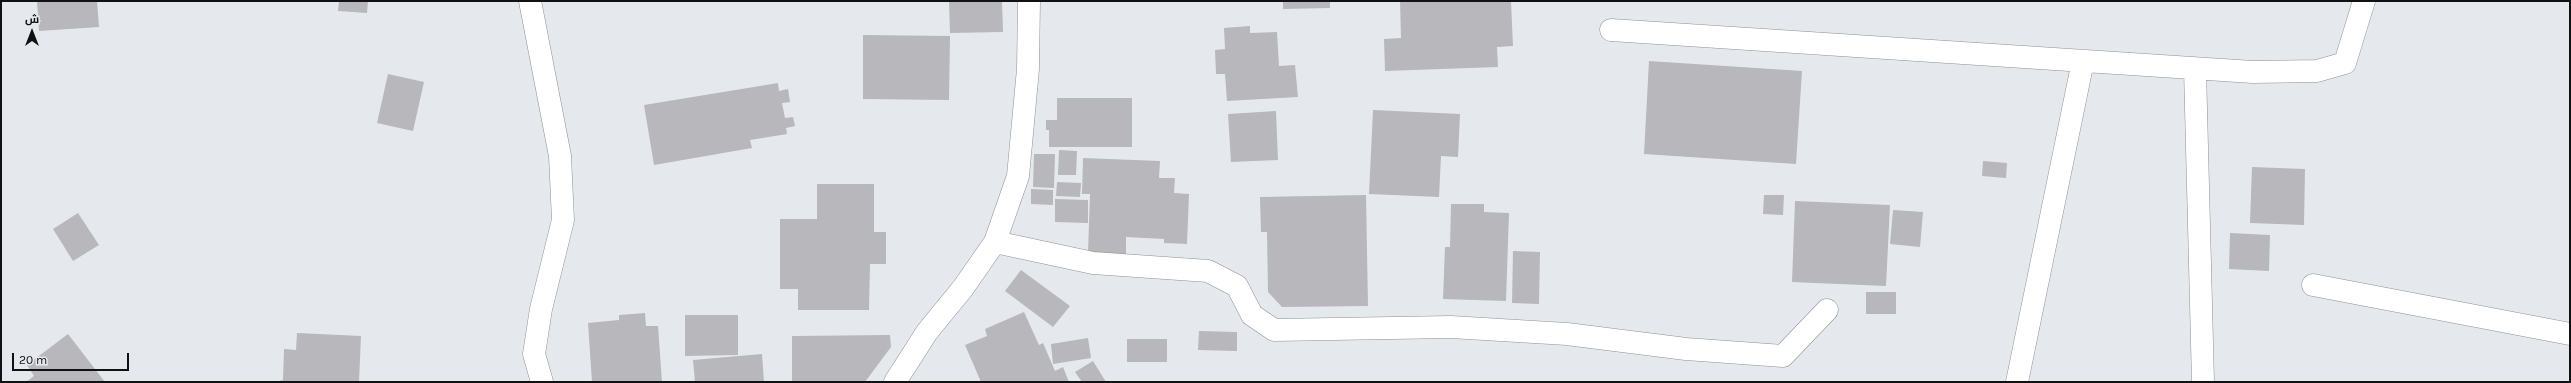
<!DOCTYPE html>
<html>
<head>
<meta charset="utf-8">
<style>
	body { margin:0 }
	#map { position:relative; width:2571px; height:383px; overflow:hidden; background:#e5e9ed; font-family:Karla,Cairo,sans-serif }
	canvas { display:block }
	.frame { position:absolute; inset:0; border:2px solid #0f1112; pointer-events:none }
	.north { position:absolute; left:12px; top:12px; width:40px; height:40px; -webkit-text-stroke:3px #e5e9ed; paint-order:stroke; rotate:0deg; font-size:11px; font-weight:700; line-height:16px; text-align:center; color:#0f1112 }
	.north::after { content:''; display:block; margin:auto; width:14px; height:18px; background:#0f1112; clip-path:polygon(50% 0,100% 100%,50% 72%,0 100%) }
	.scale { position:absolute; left:12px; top:353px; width:117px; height:18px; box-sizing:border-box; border:2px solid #0f1112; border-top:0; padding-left:5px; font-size:12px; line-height:14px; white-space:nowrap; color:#0f1112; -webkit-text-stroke:3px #e5e9ed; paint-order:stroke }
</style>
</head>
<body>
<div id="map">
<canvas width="2571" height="383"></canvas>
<div class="frame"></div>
<div class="north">ش</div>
<div class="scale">20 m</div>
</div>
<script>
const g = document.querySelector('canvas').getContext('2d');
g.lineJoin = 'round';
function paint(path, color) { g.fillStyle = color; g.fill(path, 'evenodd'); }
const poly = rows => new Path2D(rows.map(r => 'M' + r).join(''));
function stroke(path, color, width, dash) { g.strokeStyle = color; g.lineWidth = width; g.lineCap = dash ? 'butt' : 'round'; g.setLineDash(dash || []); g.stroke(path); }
const building = poly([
	[37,1,97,1,99,27,39,31],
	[339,1,368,1,367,13,338,11],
	[949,1,1002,1,1003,32,950,33],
	[1283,1,1330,1,1330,8,1283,9],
	[1400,1,1511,1,1513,46,1497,47,1498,67,1385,71,1384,39,1401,38],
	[1250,26,1250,33,1277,32,1279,66,1295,65,1298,97,1227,101,1225,74,1216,74,1215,50,1225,49,1224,28],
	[863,35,950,36,949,100,863,99],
	[1649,61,1802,71,1796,164,1644,154],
	[388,74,424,82,413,131,377,123],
	[778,83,779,91,788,89,790,102,782,103,785,118,793,117,795,126,786,128,787,134,750,140,752,148,654,165,644,105],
	[1057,98,1132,98,1132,147,1049,147,1049,130,1046,130,1046,120,1057,120],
	[1373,110,1460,114,1458,157,1441,156,1439,197,1369,194],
	[1276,111,1278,160,1231,162,1228,114],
	[1059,150,1077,151,1076,175,1058,175],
	[1034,154,1055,154,1054,188,1033,187],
	[1083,158,1160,161,1159,178,1175,178,1174,193,1189,194,1187,244,1164,243,1164,239,1126,237,1126,254,1088,253,1090,194,1082,194],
	[1983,161,2007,163,2006,178,1982,176],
	[2252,167,2305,169,2304,225,2250,223],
	[1057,182,1081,183,1080,197,1056,196],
	[817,184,874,184,874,232,886,232,886,264,870,264,869,310,798,310,798,289,780,289,780,219,817,219],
	[1031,189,1053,190,1053,205,1031,204],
	[1366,195,1368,306,1282,307,1268,292,1267,232,1261,232,1260,197],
	[1764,195,1784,195,1783,215,1763,214],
	[1055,199,1088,200,1088,223,1055,222],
	[1795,201,1890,205,1886,286,1792,282],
	[1451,204,1484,204,1484,212,1509,213,1506,301,1443,299,1445,247,1450,247],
	[1893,210,1923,212,1920,247,1890,244],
	[78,213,99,245,73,261,53,229],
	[2230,233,2270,235,2269,271,2229,269],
	[1513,251,1540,252,1539,304,1512,303],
	[1021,270,1070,306,1053,327,1005,291],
	[1866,292,1896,292,1896,314,1866,314],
	[1024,312,1039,345,1043,343,1055,371,1063,367,1069,382,981,382,965,345,987,336,985,329],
	[645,313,646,326,658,326,662,382,592,382,588,323,619,320,619,315],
	[685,315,738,315,738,355,685,356],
	[1199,331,1237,332,1237,351,1198,350],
	[297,333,361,336,359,382,274,382,283,380,284,349,296,350],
	[68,334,105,382,26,382,34,376,27,365],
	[890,335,891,347,865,382,792,382,792,336],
	[1088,338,1091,358,1053,364,1051,344],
	[1127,339,1167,339,1167,362,1127,362],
	[762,354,764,382,695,382,693,360],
	[1093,361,1106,382,1082,382,1075,372]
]);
const minor = poly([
	[530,1,560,156,563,220,541,309,534,354,542,382],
	[1611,30,2253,72,2317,71,2345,63,2364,1],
	[2195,69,2203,382],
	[995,242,1093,263,1208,271,1237,286,1252,315,1274,330,1451,327,1567,334,1686,349,1783,356,1827,310],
	[2313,285,2570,334],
	[895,382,927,332,963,288,995,242,1018,176,1028,69,1029,1],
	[2017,382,2083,61]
]);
paint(building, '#b7b7bc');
stroke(minor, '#8d9095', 23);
stroke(minor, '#fff', 22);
</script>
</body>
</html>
